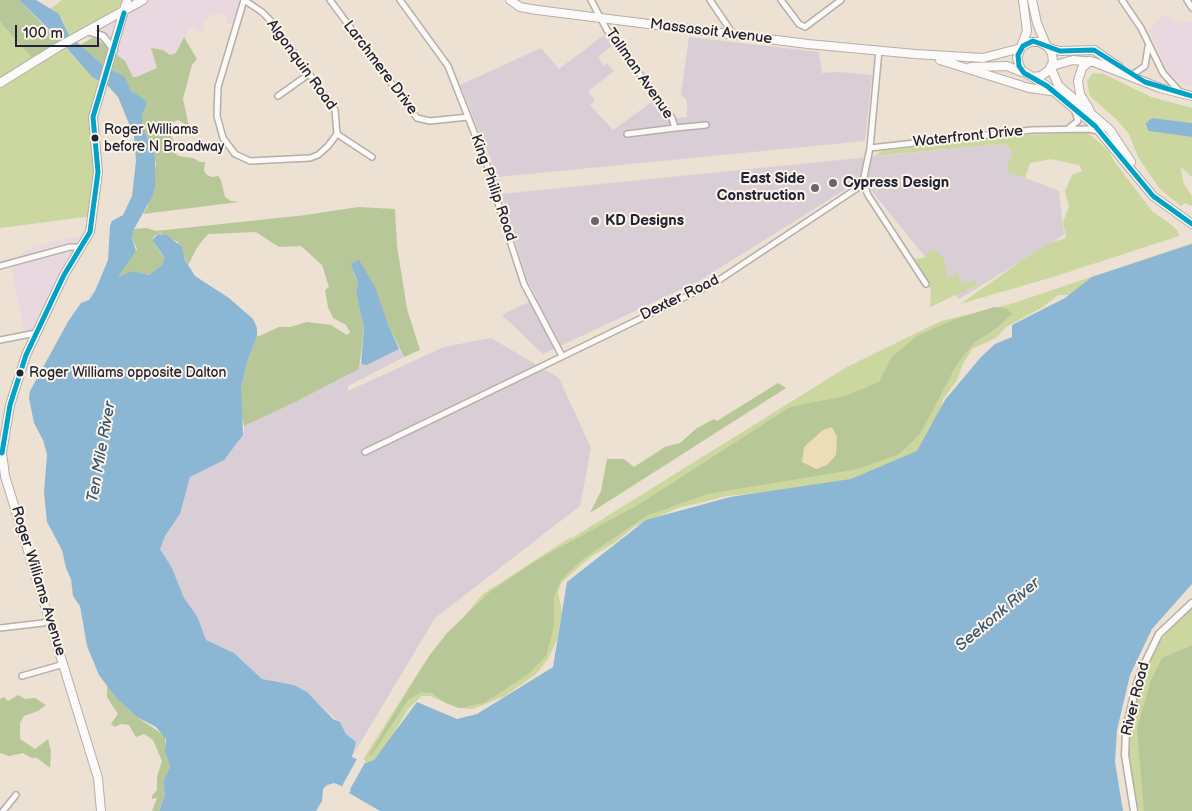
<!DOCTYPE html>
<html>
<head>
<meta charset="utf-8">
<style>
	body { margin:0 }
	#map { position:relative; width:1192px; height:811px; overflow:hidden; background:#ece1d2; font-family:"Balsamiq Sans",sans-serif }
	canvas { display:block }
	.scale { position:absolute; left:15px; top:25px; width:84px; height:22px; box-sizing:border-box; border:2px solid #22223b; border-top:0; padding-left:6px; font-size:15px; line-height:18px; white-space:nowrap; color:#22223b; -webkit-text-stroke:4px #fcf5e5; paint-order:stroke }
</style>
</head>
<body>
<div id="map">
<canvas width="1192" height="811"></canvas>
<div class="scale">100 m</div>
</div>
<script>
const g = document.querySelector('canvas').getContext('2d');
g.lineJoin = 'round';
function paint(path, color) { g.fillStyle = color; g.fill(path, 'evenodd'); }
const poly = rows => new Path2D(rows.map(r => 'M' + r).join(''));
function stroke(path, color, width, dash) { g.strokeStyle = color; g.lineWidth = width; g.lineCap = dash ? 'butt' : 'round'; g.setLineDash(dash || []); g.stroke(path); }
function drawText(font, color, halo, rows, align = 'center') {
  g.font = font + ' "Balsamiq Sans",sans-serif'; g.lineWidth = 4; g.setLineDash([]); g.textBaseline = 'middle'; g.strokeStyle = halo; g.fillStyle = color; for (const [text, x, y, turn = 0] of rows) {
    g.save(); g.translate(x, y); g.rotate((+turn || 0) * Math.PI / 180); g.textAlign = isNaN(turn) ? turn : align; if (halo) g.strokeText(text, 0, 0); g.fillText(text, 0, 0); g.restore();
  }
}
const built = poly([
	[127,0,255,0,255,2,245,3,239,22,232,24,228,24,226,17,220,13,211,15,205,21,203,31,198,31,194,27,188,31,176,53,170,55,152,49,157,68,136,77,133,77,125,61,94,37,120,13],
	[1165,14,1178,24,1185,21,1192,22,1192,87,1178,82,1169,74,1149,30],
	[90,235,34,331,24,333,11,263,23,258,23,252,36,247,57,240]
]);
const industrial = poly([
	[604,35,612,46,598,57,604,66,607,63,614,71,588,91,595,101,590,105,613,130,653,101,667,119,687,117,687,100,681,94,689,37,819,52,822,73,839,72,872,75,865,141,498,177,460,85,541,48,559,69],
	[999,144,1008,146,1012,153,1007,171,1059,191,1064,235,959,299,862,179,699,281,543,354,502,315,537,298,527,279,501,194],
	[491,338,559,378,591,448,580,506,435,618,353,755,355,741,346,734,341,724,306,692,294,685,262,679,234,653,206,640,197,616,184,598,172,568,162,553,159,546,180,514,190,477,227,456,244,433,244,426,338,380,358,369,361,364,367,364,399,349,404,357,348,386,348,391,444,347]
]);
const green = poly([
	[62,0,123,0,116,11,69,35,62,18,50,9],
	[0,22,31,57,62,44,92,77,103,84,95,121,98,154,93,216,0,228],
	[1093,73,1104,74,1151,97,1192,108,1192,123,1152,118,1145,124,1145,127,1192,137,1192,177,1181,167,1183,182,1192,196,1192,206,1185,203,1181,206,1160,189,1138,157,1129,134,1115,118,1090,96,1087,81],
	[1087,132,1108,150,1114,161,1152,211,1169,223,1177,230,1179,236,1053,277,960,304,1030,255,1050,243,1066,238,1063,222,1069,207,1065,191,1072,175,1082,171,1079,165,1051,159,1030,163,1025,178,1006,171,1012,153,1008,146,999,144,874,156,882,151,1027,135],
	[1192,243,1192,249,1070,295,1058,295,1043,307,1006,327,996,338,972,349,963,364,957,380,943,399,942,405,981,357,903,479,727,496,678,508,634,527,614,543,589,558,561,583,558,592,562,612,557,640,548,659,536,674,505,696,473,709,457,708,430,696,422,696,408,709,385,748,374,760,367,763,362,761,423,665,483,594,571,537,572,538,847,367,941,321,1014,303],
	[933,249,944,259,947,279,957,273,963,283,974,281,979,284,930,307,931,291,926,278,913,259,923,258],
	[1192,606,1192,811,1138,811,1127,746,1134,710,1142,678,1156,647,1182,613]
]);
const forest = poly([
	[0,0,19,0,62,44,31,57,0,22],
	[94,37,125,61,133,77,136,77,157,68,151,48,163,50,170,55,176,53,184,37,197,59,192,65,183,99,189,127,178,120,171,123,169,128,172,138,177,144,173,152,179,156,193,158,200,162,205,162,204,171,207,175,212,177,218,176,221,180,225,197,231,201,239,202,143,214,148,206,156,164,153,150,142,124,142,115,147,104,145,100,134,94,115,72,105,67,80,45],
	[358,207,395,209,397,246,407,309,420,350,404,357,388,324,379,300,353,272,358,283,356,292,364,328,359,369,293,403,244,426,240,407,241,388,248,359,257,337,279,327,290,327,307,322,331,325,347,335,350,332,346,325,333,318,328,307,325,290,329,287,322,265,301,246,279,247,256,232,208,234,198,246,188,265,178,242,160,233,154,236,152,240,164,258,163,264,149,275,133,271,121,278,117,278,137,249,132,238,134,229,147,228,156,231,306,215],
	[994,307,1006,308,1012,314,998,327,974,343,957,364,920,434,899,454,858,469,707,494,646,516,583,559,561,580,554,597,554,626,546,656,528,674,486,702,461,708,446,703,432,693,421,692,408,700,371,756,369,755,429,656,447,633,490,592,535,561,638,505,790,407,845,396,879,382,892,357,917,336,953,320],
	[778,383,786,388,590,513,601,491,607,459,624,459,634,467,665,447,680,443,697,428,714,419,717,421],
	[1192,645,1192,811,1144,811,1137,729,1151,680,1162,658],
	[107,685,117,699,137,717,165,736,166,756,170,767,163,782,165,795,159,811,152,811,157,798,152,799,152,796,157,790,157,777,162,761,153,740,144,734,136,737,129,725,121,724,115,727,111,724,118,714,107,697],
	[18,695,25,699,35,698,46,705,38,711,24,716,20,723,20,739,35,749,48,739,51,751,50,768,37,758,32,758,23,753,9,756,0,753,0,699,4,697,8,701]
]);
const sand = poly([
	[832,427,837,437,836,455,827,465,816,469,802,462,804,447,823,430]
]);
const water = poly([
	[19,0,36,0,59,14,69,35,105,67,124,76,131,91,145,100,147,104,142,115,142,124,155,156,155,186,152,197,134,229,132,238,136,251,118,277,133,271,149,275,163,264,164,257,152,240,158,234,167,235,182,247,185,260,195,276,229,298,253,319,257,328,257,337,248,359,241,388,243,435,224,460,190,477,180,514,165,536,160,549,172,568,184,598,197,616,206,640,234,653,262,679,294,685,307,692,333,719,340,722,346,734,356,742,352,757,366,763,374,760,417,702,457,719,477,714,553,667,567,582,646,520,730,497,851,479,917,451,945,400,981,357,995,344,1012,337,1012,325,1065,298,1092,277,1192,244,1192,584,1152,629,1130,675,1117,730,1115,762,1123,811,380,811,349,793,351,790,334,783,327,785,323,789,322,801,316,811,159,811,165,795,163,782,170,767,165,752,166,739,156,727,137,717,117,699,99,675,87,646,80,606,73,596,71,579,66,568,62,550,47,522,44,493,47,454,43,440,34,423,29,398,30,391,69,320,81,303,89,300,95,291,108,260,110,226,112,221,123,215,132,196,136,161,134,136,118,97,108,86,92,77,57,37],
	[1152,118,1192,123,1192,137,1149,131,1145,124],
	[359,260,375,287,388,324,399,349,367,365,361,364,364,328,356,292,358,283,351,264]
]);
const pier = poly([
	[358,757,366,761,349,791,342,786]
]);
const minor = poly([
	[244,0,262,12,272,22,335,110,337,134,328,146,318,155,310,158,250,161,235,154,223,138,217,116,218,87,244,0],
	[330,0,417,118,430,121,468,117],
	[400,0,448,66,494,183,499,207,524,284,562,356],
	[591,0,607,30,672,118,675,128,706,125],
	[710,0,733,34],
	[781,0,799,24,805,27,841,0],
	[1122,0,1141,28,1163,73,1180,92],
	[1187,0,1192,8],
	[1132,75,1145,66,1148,47],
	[278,96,309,74],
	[1070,127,1078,121,1075,111],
	[337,134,372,157],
	[627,134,675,128],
	[870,148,1032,130,1089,129,1098,131],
	[863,182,868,195,926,284],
	[0,266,70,247,81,247],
	[0,340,36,333],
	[365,452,716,282,859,187,864,177,870,148,879,50],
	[0,628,43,623,50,620],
	[22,676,64,664],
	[3,811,16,795]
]);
const tertiary = poly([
	[87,31,103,36,114,50],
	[1134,811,1125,755,1126,731,1135,690,1142,669,1159,634,1192,603]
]);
const secondary = poly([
	[510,0,520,7,537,10,808,44,915,54,983,58,1021,48],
	[1023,0,1027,31,1017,58,1021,70,1047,86,1095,126,1153,196,1192,224],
	[1032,0,1037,23,1046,45],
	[1023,46,1030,42,1039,42,1047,46,1052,53,1053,62,1049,70,1041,76,1032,77],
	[1049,48,1060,51,1094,50,1119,67],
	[940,60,1029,88,1051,91],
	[1052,66,1073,60,1094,62,1160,88,1192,96],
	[971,67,1007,66,1022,72],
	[1051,68,1058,85,1110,130,1131,162],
	[0,83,58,47,143,0],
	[1089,109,1080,94,1078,81,1082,68,1090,61],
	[101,811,98,778,5,476,2,453,10,405,26,355,64,275,90,232,98,172,93,117,127,0]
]);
const bus1 = poly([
	[1192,96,1145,82,1094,50,1060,51,1033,41,1023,46,1018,55,1019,66,1024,73,1047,86,1095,126,1153,196,1192,224],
	[2,453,10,405,26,355,64,275,90,232,98,172,93,117,124,13]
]);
const markers = [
	[95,138,4.5,"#22223b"],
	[833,183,5,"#696570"],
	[815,188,5,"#696570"],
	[595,221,5,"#696570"],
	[20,373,4.5,"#22223b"]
];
const busNames = [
	["Roger Williams",104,130],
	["before N Broadway",104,147],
	["Roger Williams opposite Dalton",29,373]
];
const streetNames = [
	["Massasoit Avenue",711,32,7],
	["Algonquin Road",301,65,54],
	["Larchmere Drive",380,68,53],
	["Tallman Avenue",639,74,55],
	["Waterfront Drive",968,137,-6],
	["King Philip Road",493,188,71],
	["Dexter Road",680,298,-26],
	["Roger Williams Avenue",38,581,73],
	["River Road",1136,699,-76]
];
const poiNames = [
	["East Side",805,179,"right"],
	["Construction",805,196,"right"],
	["Cypress Design",843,183],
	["KD Designs",605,221]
];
const waterNames = [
	["Ten Mile River",102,452,-80],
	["Seekonk River",998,615,-40]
];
paint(built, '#ead8e1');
paint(industrial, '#d9ced5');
paint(green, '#cbd79f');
paint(forest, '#b7c797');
paint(sand, '#edddb5');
paint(water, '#8bb6d4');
paint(pier, '#ece1d2');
stroke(minor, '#b6aea8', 8);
stroke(tertiary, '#b6aea8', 9);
stroke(secondary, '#b6aea8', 10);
stroke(minor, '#fcfaf8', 5);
stroke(tertiary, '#fcfaf8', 6);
stroke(secondary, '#fcfaf8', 8);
stroke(bus1, '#02a2c7', 5);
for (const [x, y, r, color] of markers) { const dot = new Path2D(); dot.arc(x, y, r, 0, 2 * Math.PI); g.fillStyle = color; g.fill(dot); stroke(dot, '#fcf5e5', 2); }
drawText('14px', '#22223b', '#fcf5e5', busNames, 'left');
drawText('15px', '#22223b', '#fcf5e5', streetNames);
drawText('bold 15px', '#22223b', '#fcf5e5', poiNames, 'left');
drawText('italic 16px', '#3c5679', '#fcf5e5', waterNames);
</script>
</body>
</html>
